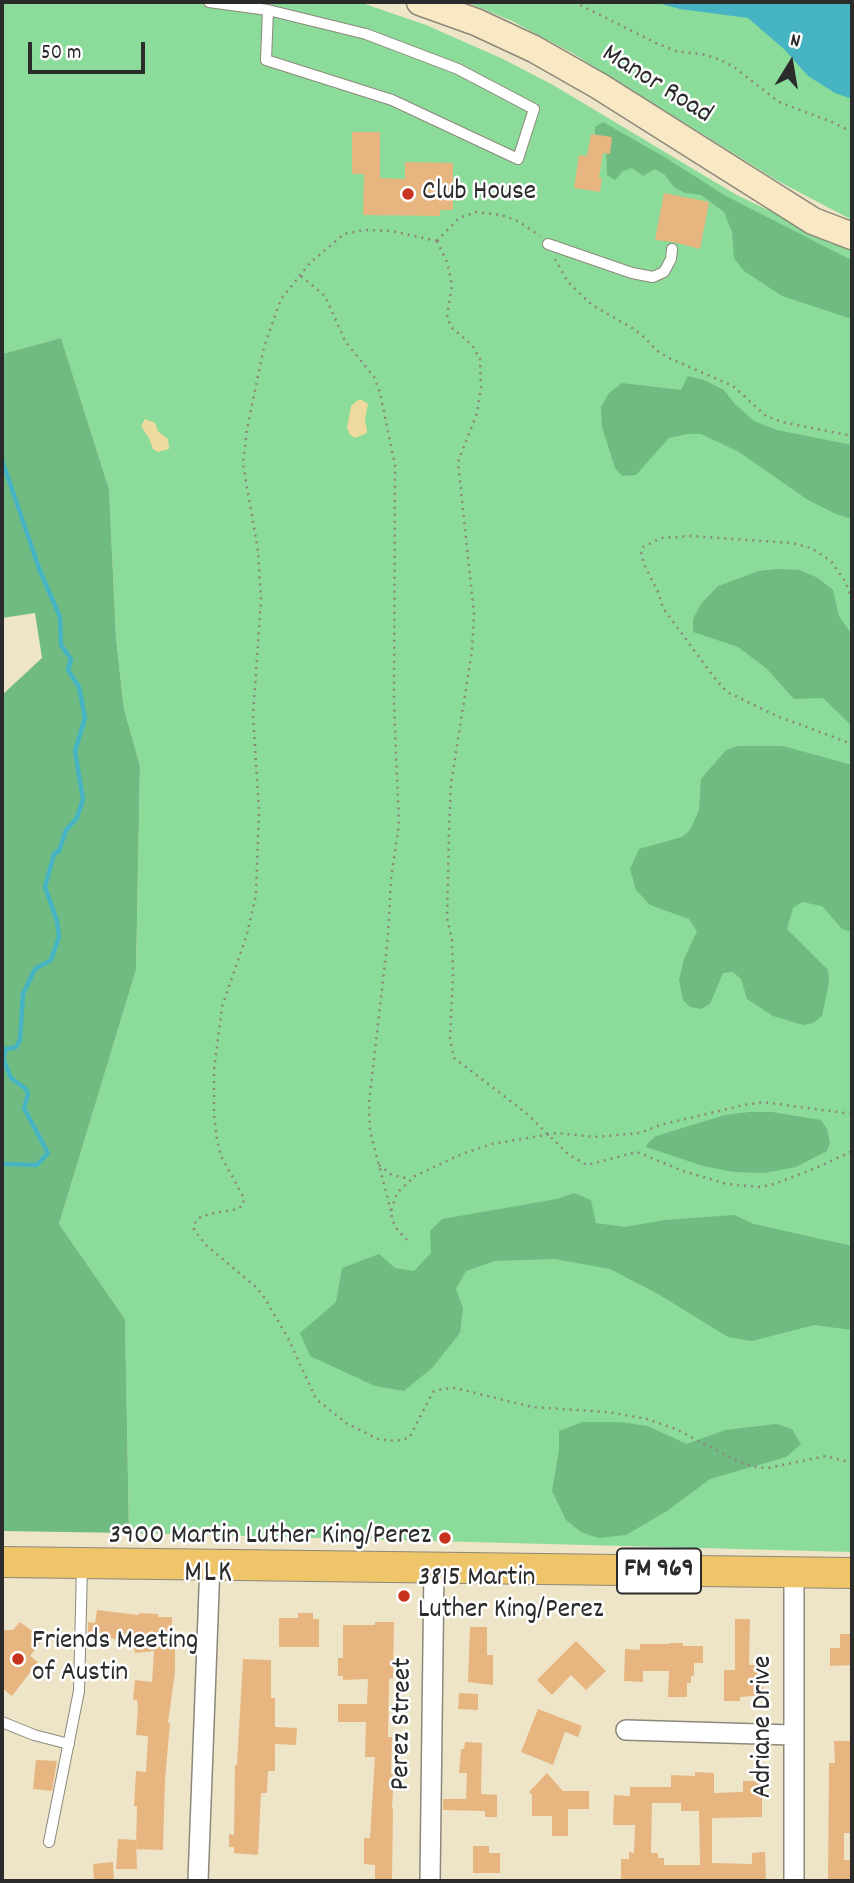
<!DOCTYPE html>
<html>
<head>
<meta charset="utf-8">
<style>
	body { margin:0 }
	#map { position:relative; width:854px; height:1883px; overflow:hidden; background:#eee5c9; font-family:Dekko,sans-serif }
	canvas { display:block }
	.frame { position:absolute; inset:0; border:4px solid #2b2b2b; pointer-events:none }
	.north { position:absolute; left:756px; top:28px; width:70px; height:70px; -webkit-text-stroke:5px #fff; paint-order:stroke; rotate:11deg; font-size:19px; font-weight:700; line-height:28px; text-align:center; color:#2b2b2b }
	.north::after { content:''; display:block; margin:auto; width:24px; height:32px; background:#2b2b2b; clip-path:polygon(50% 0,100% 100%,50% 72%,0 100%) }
	.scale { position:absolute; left:28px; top:42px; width:117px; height:32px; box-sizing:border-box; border:4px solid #2b2b2b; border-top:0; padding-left:9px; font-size:21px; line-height:24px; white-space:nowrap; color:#2b2b2b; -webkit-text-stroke:5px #fff; paint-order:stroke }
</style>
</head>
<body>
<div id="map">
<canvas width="854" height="1883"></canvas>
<div class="frame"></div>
<div class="north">N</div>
<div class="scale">50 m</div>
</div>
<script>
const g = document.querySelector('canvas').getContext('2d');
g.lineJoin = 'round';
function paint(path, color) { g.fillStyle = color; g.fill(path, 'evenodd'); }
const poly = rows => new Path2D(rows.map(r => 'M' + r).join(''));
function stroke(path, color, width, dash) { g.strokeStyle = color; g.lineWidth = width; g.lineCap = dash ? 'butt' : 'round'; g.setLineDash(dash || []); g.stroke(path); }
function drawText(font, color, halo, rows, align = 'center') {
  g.font = font + ' Dekko,sans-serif'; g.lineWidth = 5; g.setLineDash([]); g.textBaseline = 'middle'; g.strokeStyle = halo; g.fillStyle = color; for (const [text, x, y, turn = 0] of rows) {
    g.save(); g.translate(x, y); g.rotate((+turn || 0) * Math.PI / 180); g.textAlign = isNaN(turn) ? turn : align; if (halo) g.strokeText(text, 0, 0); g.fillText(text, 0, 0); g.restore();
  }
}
const green = poly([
	[2,2,359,2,426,25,503,59,553,85,735,194,852,251,852,1552,129,1533,125,1319,59,1224,136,970,140,766,124,709,116,638,109,489,61,338,2,354],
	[466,2,852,2,852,220,778,181,572,53,512,21]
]);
const forest = poly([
	[603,122,668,159,724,195,851,260,852,319,782,296,744,271,734,258,732,232,724,212,701,195,685,193,674,187,664,174,655,169,643,176,632,168,623,171,615,180,607,175,606,143,595,135,595,127],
	[61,338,109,489,116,638,124,709,140,766,136,970,59,1224,125,1319,129,1533,2,1531,2,695,42,658,35,613,2,618,2,354],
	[688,376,704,380,724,390,735,404,754,421,777,430,852,445,852,519,836,514,808,500,739,452,701,434,687,434,669,438,636,475,622,476,615,468,602,427,601,407,609,393,622,383,681,390],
	[778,569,800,570,818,578,833,590,839,616,852,635,852,726,823,698,794,699,766,668,738,647,693,632,693,619,701,604,718,586,759,571],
	[737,746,783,746,852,765,852,932,842,929,822,906,802,902,793,908,787,929,828,970,829,982,822,1016,813,1023,803,1025,773,1016,747,999,741,979,733,972,723,973,710,1004,701,1009,690,1007,683,1000,679,980,684,959,697,931,689,919,650,905,636,890,630,869,639,849,682,837,690,830,699,810,701,779,726,750],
	[749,1112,772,1112,821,1120,827,1129,830,1142,827,1151,796,1167,764,1173,734,1172,703,1166,646,1147,647,1144,656,1136,725,1115],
	[574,1193,591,1200,596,1223,625,1227,664,1220,734,1215,754,1224,852,1246,852,1330,814,1325,752,1341,728,1337,658,1294,610,1269,555,1259,495,1261,466,1271,456,1289,463,1308,460,1333,432,1368,404,1391,375,1386,310,1356,300,1333,336,1302,342,1268,379,1254,395,1268,414,1271,431,1253,430,1231,442,1219,557,1199],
	[582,1422,620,1422,647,1426,687,1444,725,1430,776,1424,792,1429,801,1444,786,1457,710,1479,667,1511,626,1535,598,1538,581,1532,566,1520,552,1491,559,1450,559,1431]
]);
const sand = poly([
	[358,400,362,400,368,404,365,419,367,430,367,433,355,438,350,435,347,428,351,406],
	[145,419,155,423,158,431,168,439,169,449,158,452,153,449,149,438,141,426]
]);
const water = poly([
	[654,2,852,2,852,99,835,93,808,76,785,50,748,18,680,9]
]);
const stream = poly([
	[2,460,40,571,60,617,61,645,71,659,68,670,79,687,85,718,75,751,83,799,77,818,66,830,59,851,54,854,45,887,57,921,59,937,51,960,35,969,23,994,20,1040,16,1047,6,1049,3,1058,11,1078,26,1089,28,1094,24,1108,48,1153,37,1165,2,1164]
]);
const building = poly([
	[352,132,380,132,380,178,405,179,405,162,453,163,453,210,440,210,440,216,363,215,364,174,352,174],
	[591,134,612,137,610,154,603,153,599,178,602,178,600,192,574,188,579,155,587,156],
	[664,193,709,202,700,249,673,242,655,240],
	[97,1610,139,1615,139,1613,158,1614,158,1617,172,1617,172,1637,175,1637,175,1672,168,1723,170,1723,165,1780,163,1850,136,1849,137,1806,134,1806,136,1771,146,1772,148,1736,136,1735,138,1708,137,1700,133,1700,135,1680,152,1682,154,1651,135,1653,133,1642,99,1636,98,1638,88,1637,88,1622,95,1623],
	[298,1613,313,1613,313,1619,319,1619,319,1647,279,1647,279,1618,298,1618],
	[735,1619,750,1619,749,1665,757,1665,757,1670,763,1670,763,1695,740,1697,740,1701,724,1701,724,1670,735,1670],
	[20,1622,43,1639,30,1656,38,1662,12,1696,2,1688,2,1630,13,1630],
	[375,1622,394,1622,393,1678,390,1678,389,1681,388,1737,392,1737,391,1774,394,1774,392,1808,393,1808,392,1881,375,1881,375,1865,364,1864,364,1838,370,1838,375,1757,365,1757,366,1722,338,1722,338,1704,367,1704,368,1679,343,1680,343,1676,338,1676,338,1658,343,1658,343,1625,375,1625],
	[470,1627,487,1627,487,1655,493,1655,493,1685,468,1682],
	[840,1634,852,1634,852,1665,830,1666,830,1648,840,1648],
	[576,1641,606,1671,586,1690,571,1675,552,1695,537,1680],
	[669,1643,683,1643,683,1646,703,1646,703,1663,694,1663,694,1676,691,1676,691,1683,687,1683,687,1697,668,1697,669,1671,643,1671,643,1682,624,1681,625,1649,640,1650,640,1644,669,1644],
	[243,1659,271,1660,271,1698,275,1698,275,1727,297,1728,296,1745,275,1744,275,1771,268,1771,267,1793,261,1793,258,1855,234,1853,234,1847,229,1847,229,1834,234,1835,235,1765,237,1765],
	[459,1693,478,1694,478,1710,458,1709],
	[538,1709,582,1726,578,1737,565,1732,553,1765,521,1752],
	[834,1741,852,1741,852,1833,844,1833,844,1860,852,1860,852,1881,828,1881,829,1763,835,1763],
	[465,1742,482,1743,481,1794,497,1795,497,1817,485,1817,485,1811,443,1810,443,1799,466,1799,467,1773,459,1773,461,1749,464,1749],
	[36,1760,57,1761,52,1791,33,1789],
	[695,1772,714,1773,714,1793,743,1792,743,1781,762,1781,762,1817,712,1818,712,1863,752,1864,752,1853,765,1852,766,1881,621,1881,621,1859,629,1859,629,1852,634,1853,635,1825,613,1825,614,1795,630,1796,630,1787,671,1787,671,1775,695,1776],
	[652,1803,681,1803,681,1811,699,1811,700,1865,664,1865,664,1858,658,1858,658,1853,651,1853],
	[547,1773,563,1791,589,1791,589,1809,568,1809,568,1836,552,1836,552,1816,532,1816,532,1795,529,1792],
	[118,1839,136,1840,137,1869,116,1869],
	[473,1846,489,1846,489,1853,500,1853,500,1873,473,1873],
	[113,1862,114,1881,94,1881,93,1864]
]);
const path = poly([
	[574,2,658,44,676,51,706,55,721,60,734,67,779,102,832,122,852,132],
	[437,241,392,231,365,230,344,234,310,263,281,299,264,347,247,429,243,464,258,551,261,600,253,716,259,810,256,895,247,934,222,1007,214,1070,214,1115,217,1140,221,1156,244,1198,243,1205,238,1209,209,1214,199,1218,194,1224,194,1230,207,1246,256,1287,264,1297,289,1340,316,1399,346,1423,378,1439,395,1441,409,1438,433,1392,442,1389,455,1388,532,1407,607,1412,647,1419,676,1429,737,1461,756,1467,768,1468,826,1456,852,1463],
	[437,241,447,262,452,285,447,317,451,327,472,345,480,359,481,387,477,413,458,462,474,614,472,650,451,784,449,830,447,918,452,940,453,975,450,1038,454,1058,525,1112,569,1155,587,1165,637,1152,683,1171,727,1184,760,1187,774,1184,816,1168,852,1151],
	[437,241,459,218,476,212,501,215,518,221,540,236],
	[555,259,568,282,592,305,634,329,646,339,656,350,669,358,733,386,766,416,782,422,852,436],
	[301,276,325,296,345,341,374,377,380,393,395,465,394,705,399,824,391,879,388,936,369,1103,370,1131,391,1211],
	[852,600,846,583,831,561,811,548,792,543,691,536,661,538,643,547,641,554,644,564,659,594,663,608,713,676,727,692,777,716,852,744],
	[379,1165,392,1175,410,1179],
	[407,1240,396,1228,392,1219,391,1211,397,1193,415,1176,462,1154,492,1144,557,1133,594,1137,640,1133,660,1125,744,1105,763,1102,852,1114]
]);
const lane = poly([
	[209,2,268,10,366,34,458,69,534,109,518,159,392,100,266,60,268,10],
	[548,244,632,273,653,277,664,272,671,259,672,249],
	[2,1722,34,1735,69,1744],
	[49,1842,79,1691,82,1566]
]);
const street = poly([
	[794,1573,794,1881],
	[626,1730,792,1735],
	[198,1881,210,1564],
	[430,1881,434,1568]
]);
const secondary = poly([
	[420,2,476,22,534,49,599,86,813,221,852,236]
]);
const primary = poly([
	[2,1562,852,1573]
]);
const markers = [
	[408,194,7,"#c8321e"],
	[445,1538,7,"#c8321e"],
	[404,1596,7,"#c8321e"],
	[18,1659,7,"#c8321e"]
];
const shields = [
	[659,1571,84]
];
const shieldNames = [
	["FM 969",659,1571]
];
const streetNames = [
	["Manor Road",656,86,32],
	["Perez Street",404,1724,-89],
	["Adriane Drive",765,1727,-90]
];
const poiNames = [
	["Club House",422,194],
	["3900 Martin Luther King/Perez",431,1538,"right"],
	["3815 Martin",418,1580],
	["Luther King/Perez",418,1612],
	["Friends Meeting",32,1643],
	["of Austin",32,1675]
];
const neighbourhoodNames = [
	["MLK",209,1576]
];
paint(green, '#8bdb9a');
paint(forest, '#70bb82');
paint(sand, '#eeda9e');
paint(water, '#47b4c3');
stroke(stream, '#47b4c3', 4.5);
paint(building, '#e7b580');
stroke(lane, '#8c887a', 12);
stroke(street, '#8c887a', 22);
stroke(secondary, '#8c887a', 29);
stroke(primary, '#8c887a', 32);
stroke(path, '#8c887a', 2.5, [2, 5]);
stroke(lane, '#fff', 10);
stroke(street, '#fff', 19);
stroke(secondary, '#f8e8c3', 26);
stroke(primary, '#eec569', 30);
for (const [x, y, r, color] of markers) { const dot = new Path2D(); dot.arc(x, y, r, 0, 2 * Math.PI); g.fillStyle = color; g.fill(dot); stroke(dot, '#fff', 2.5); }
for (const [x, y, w] of shields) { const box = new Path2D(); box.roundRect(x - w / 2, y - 22.5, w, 45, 5); g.fillStyle = '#fff'; g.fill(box); stroke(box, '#2b2b2b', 2); }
drawText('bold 26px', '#2b2b2b', null, shieldNames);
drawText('28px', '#2b2b2b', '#fff', streetNames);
drawText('28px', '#2b2b2b', '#fff', poiNames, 'left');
g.letterSpacing = '2px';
drawText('30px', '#2b2b2b', '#fff', neighbourhoodNames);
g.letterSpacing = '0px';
</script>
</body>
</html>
